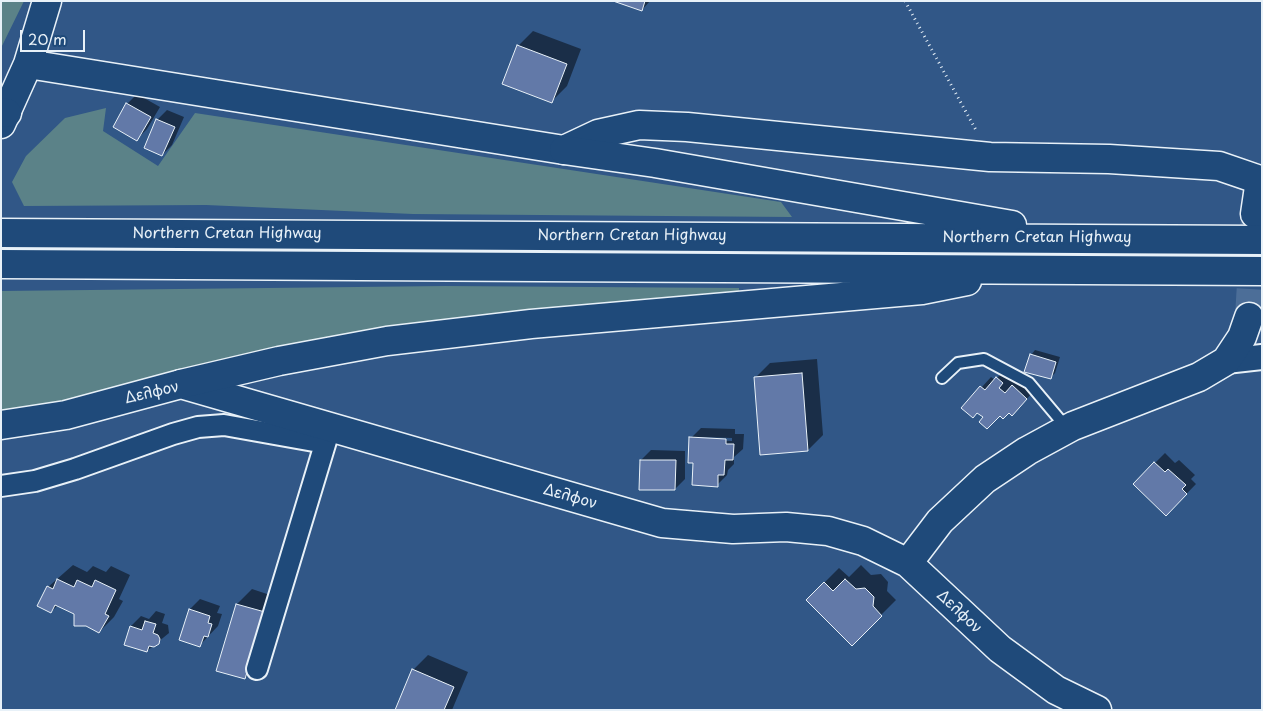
<!DOCTYPE html>
<html>
<head>
<meta charset="utf-8">
<style>
	body { margin:0 }
	#map { position:relative; width:1263px; height:711px; overflow:hidden; background:#315787; font-family:"Playpen Sans",sans-serif }
	canvas { display:block }
	.frame { position:absolute; inset:0; border:2px solid #e8f1f8; pointer-events:none }
	.scale { position:absolute; left:20px; top:30px; width:65px; height:22px; box-sizing:border-box; border:2px solid #e8f1f8; border-top:0; padding-left:6px; font-size:15px; line-height:18px; white-space:nowrap; color:#e8f1f8; -webkit-text-stroke:4px #1f4a7a; paint-order:stroke }
</style>
</head>
<body>
<div id="map">
<canvas width="1263" height="711"></canvas>
<div class="frame"></div>
<div class="scale">20 m</div>
</div>
<script>
const g = document.querySelector('canvas').getContext('2d');
g.lineJoin = 'round';
function paint(path, color) { g.fillStyle = color; g.fill(path, 'evenodd'); }
const poly = rows => new Path2D(rows.map(r => 'M' + r).join(''));
function stroke(path, color, width, dash) { g.strokeStyle = color; g.lineWidth = width; g.lineCap = dash ? 'butt' : 'round'; g.setLineDash(dash || []); g.stroke(path); }
function drawText(font, color, halo, rows, align = 'center') {
  g.font = font + ' "Playpen Sans",sans-serif'; g.lineWidth = 4.5; g.setLineDash([]); g.textBaseline = 'middle'; g.strokeStyle = halo; g.fillStyle = color; for (const [text, x, y, turn = 0] of rows) {
    g.save(); g.translate(x, y); g.rotate((+turn || 0) * Math.PI / 180); g.textAlign = isNaN(turn) ? turn : align; if (halo) g.strokeText(text, 0, 0); g.fillText(text, 0, 0); g.restore();
  }
}
const green = poly([
	[1,1,24,1,1,48],
	[106,108,103,131,158,166,195,113,781,202,792,217,413,214,206,205,24,206,12,182,26,156,65,118],
	[445,286,739,288,739,299,33,411,1,412,1,291]
]);
const shadow = poly([
	[616,1,650,1,642,10],
	[533,31,581,49,567,86,552,101,518,46],
	[137,94,160,107,147,129,137,139,114,126,127,104],
	[167,110,184,117,172,145,162,155,157,120],
	[1035,350,1060,357,1055,373,1050,378,1031,355],
	[817,359,823,435,808,450,755,378,770,363],
	[1007,368,1008,377,1015,383,1023,376,1036,389,1022,404,1009,411,985,417,978,411,963,408,991,377,995,380],
	[701,428,735,429,735,434,744,434,743,449,734,457,734,464,728,470,727,475,717,485,694,462,691,438],
	[698,437,732,438,732,441,698,439],
	[651,450,685,451,685,479,675,489,641,460],
	[1165,453,1175,463,1179,460,1195,475,1191,479,1196,484,1166,515,1134,484],
	[73,565,87,572,93,566,106,572,111,566,130,575,119,599,123,601,114,617,99,632,76,614,58,605,51,612,48,587],
	[861,565,871,575,881,574,888,582,887,591,896,600,852,644,807,600,839,568,849,577],
	[252,589,279,598,260,663,245,678,237,604],
	[200,599,220,606,217,613,222,614,218,626,199,646,180,639,190,609],
	[156,611,165,614,162,623,168,625,169,633,147,651,125,644,131,626,141,616,149,619],
	[428,655,468,672,452,710,396,710,413,670]
]);
const building = poly([
	[613,1,645,1,642,11,613,1],
	[517,45,567,64,552,103,502,84,517,45],
	[126,103,151,117,137,141,113,127,126,103],
	[156,119,175,127,162,156,144,148,156,119],
	[1030,354,1056,362,1051,379,1024,372,1030,354],
	[802,373,808,451,760,455,754,377,802,373],
	[996,377,1003,383,999,388,1005,393,1012,385,1027,399,1012,416,1009,413,1003,419,1000,416,987,429,979,422,983,417,977,413,973,418,961,408,980,386,985,390,996,377],
	[689,437,726,439,726,444,734,444,733,460,725,460,724,475,718,475,718,487,692,485,693,463,688,463,689,437],
	[640,460,676,460,675,490,639,490,640,460],
	[1154,462,1165,472,1168,469,1186,485,1182,489,1187,494,1166,516,1133,484,1154,462],
	[57,579,74,587,77,580,92,587,95,580,116,590,105,614,109,616,99,633,86,626,74,626,74,614,55,605,51,613,37,606,47,586,53,589,57,579],
	[845,579,856,589,865,588,874,597,873,606,882,616,852,646,806,600,824,582,833,591,845,579],
	[236,604,265,612,245,679,216,671,236,604],
	[189,609,210,616,208,623,212,624,208,637,204,636,200,647,179,640,189,609],
	[145,621,156,624,153,633,158,635,160,639,159,644,154,647,149,646,147,652,124,645,130,626,142,630,145,621],
	[412,669,454,687,444,710,395,710,412,669]
]);
const secondaryTunnel = poly([
	[1249,317,1255,216]
]);
const path = poly([
	[905,1,977,132]
]);
const service = poly([
	[942,378,958,363,984,359,1029,383,1066,427]
]);
const minor = poly([
	[1,486,35,481,75,469,173,434,198,427,224,425,325,443],
	[257,669,329,431]
]);
const tertiary = poly([
	[1226,361,1262,357]
]);
const secondary = poly([
	[28,64,564,150,598,134,639,125,687,127,990,157,1109,159,1219,166,1260,180,1255,214],
	[1,124,28,64,47,1],
	[1,425,66,415,181,384,662,523,733,529,786,527,828,531,863,541,908,563,1000,649,1056,690,1097,710],
	[908,563,940,521,985,479,1027,451,1073,426,1199,377,1226,361,1242,337,1249,317]
]);
const motorway = poly([
	[1,112,7,113],
	[564,150,655,163,1012,225],
	[1,233,1262,240],
	[1,264,1262,271],
	[181,384,279,361,387,341,531,324,922,290,967,281]
]);
const streetNames = [
	["Northern Cretan Highway",227,234],
	["Northern Cretan Highway",632,236],
	["Northern Cretan Highway",1037,238],
	["Δελφον",152,393,-13],
	["Δελφον",570,497,16],
	["Δελφον",959,612,43]
];
paint(green, '#5b8288');
paint(shadow, '#0007');
paint(building, '#6279a8');
stroke(building, '#e8f1f8', 1);
stroke(secondaryTunnel, '#4c6e98', 28, [28, 14]);
stroke(service, '#e8f1f8', 14);
stroke(minor, '#e8f1f8', 24);
stroke(tertiary, '#e8f1f8', 28);
stroke(secondary, '#e8f1f8', 31);
stroke(motorway, '#e8f1f8', 31);
stroke(path, '#e8f1f8', 3, [1, 4]);
stroke(service, '#1f4a7a', 10);
stroke(minor, '#1f4a7a', 20);
stroke(tertiary, '#1f4a7a', 24);
stroke(secondary, '#1f4a7a', 28);
stroke(motorway, '#1f4a7a', 28);
drawText('15px', '#e8f1f8', '#1f4a7a', streetNames);
</script>
</body>
</html>
